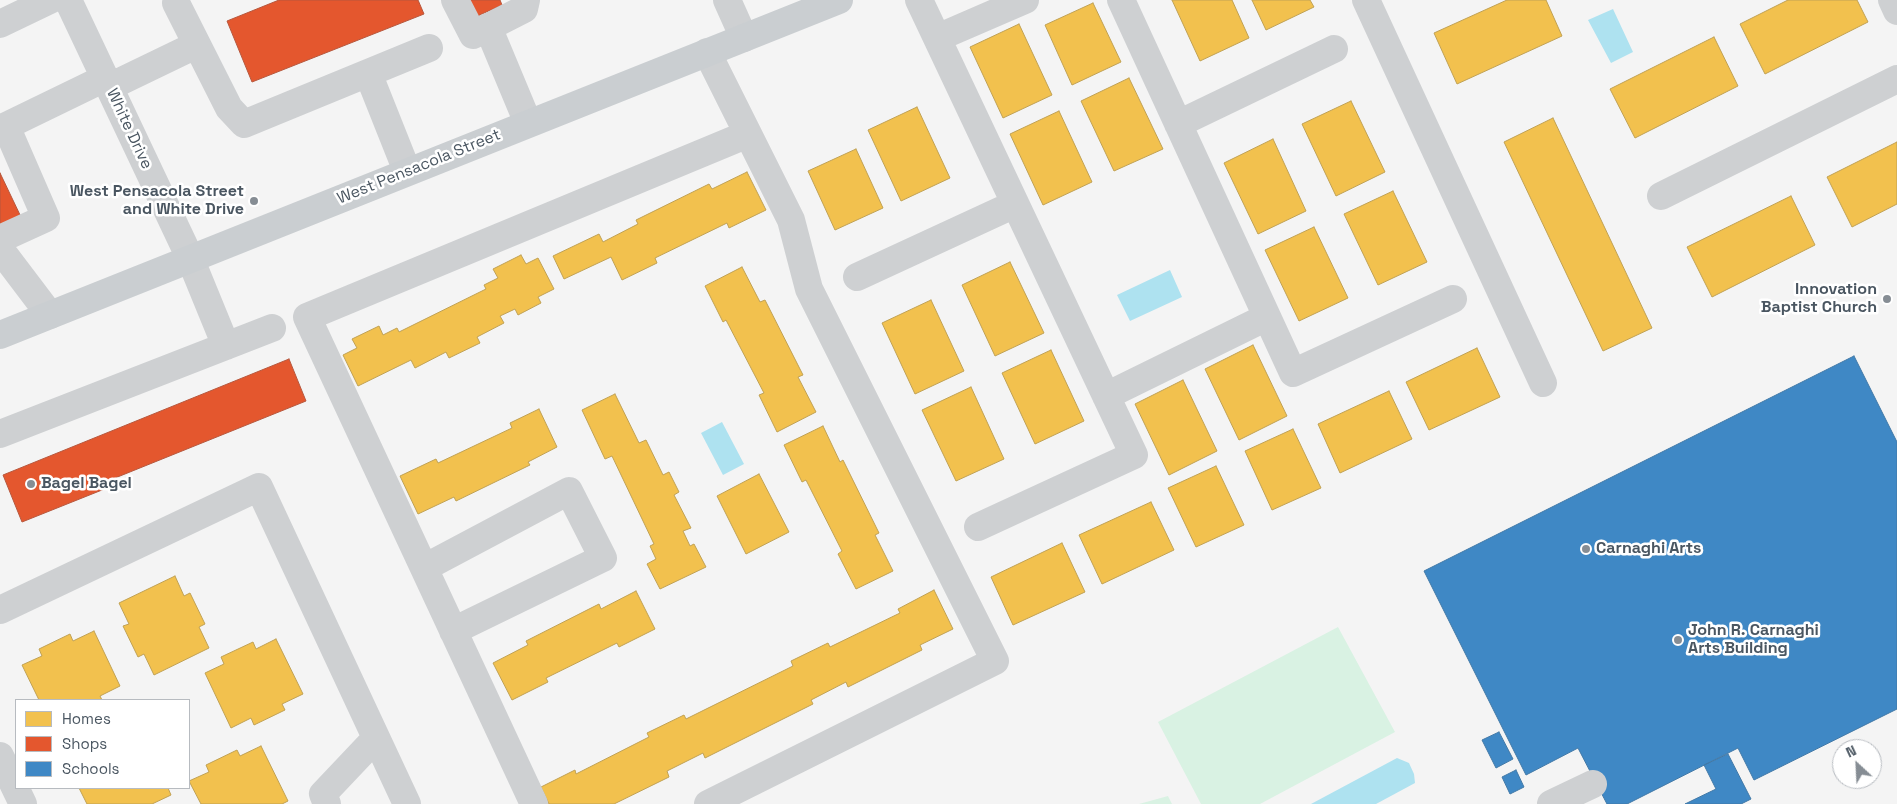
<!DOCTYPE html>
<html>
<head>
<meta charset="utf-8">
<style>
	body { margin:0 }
	#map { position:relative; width:1897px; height:804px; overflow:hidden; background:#f4f4f4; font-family:"Space Grotesk",sans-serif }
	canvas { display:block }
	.legend { position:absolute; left:15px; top:699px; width:175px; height:90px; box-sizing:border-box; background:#fff; border:1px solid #b7bbc0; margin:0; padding:6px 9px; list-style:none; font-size:15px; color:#4a5661 }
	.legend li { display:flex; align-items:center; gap:10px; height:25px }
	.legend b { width:25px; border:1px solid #b7bbc0 }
	.north { position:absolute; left:1832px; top:739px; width:50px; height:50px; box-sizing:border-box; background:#fff; border:1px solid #b7bbc0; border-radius:50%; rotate:335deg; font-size:14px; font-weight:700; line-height:20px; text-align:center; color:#4a5661 }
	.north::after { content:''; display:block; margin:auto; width:18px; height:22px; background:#868d94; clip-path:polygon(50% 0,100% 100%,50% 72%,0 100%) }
</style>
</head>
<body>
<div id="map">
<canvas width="1897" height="804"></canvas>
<ul class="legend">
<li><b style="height:14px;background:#f2c14e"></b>Homes</li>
<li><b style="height:14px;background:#e4572e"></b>Shops</li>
<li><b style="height:14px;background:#3f88c5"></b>Schools</li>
</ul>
<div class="north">N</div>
</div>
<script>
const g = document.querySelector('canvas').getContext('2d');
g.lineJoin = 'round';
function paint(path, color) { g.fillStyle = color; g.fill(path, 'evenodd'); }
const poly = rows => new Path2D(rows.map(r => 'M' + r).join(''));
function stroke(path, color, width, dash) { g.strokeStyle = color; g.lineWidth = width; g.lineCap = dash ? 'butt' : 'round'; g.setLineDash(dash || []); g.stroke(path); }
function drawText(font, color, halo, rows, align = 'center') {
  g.font = font + ' "Space Grotesk",sans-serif'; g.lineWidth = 5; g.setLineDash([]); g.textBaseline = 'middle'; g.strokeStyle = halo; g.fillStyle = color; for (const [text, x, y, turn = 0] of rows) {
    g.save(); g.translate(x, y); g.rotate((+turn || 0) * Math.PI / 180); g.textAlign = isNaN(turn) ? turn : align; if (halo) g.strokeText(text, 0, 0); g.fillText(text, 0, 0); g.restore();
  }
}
const green = poly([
	[1338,627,1395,732,1260,804,1201,804,1158,722],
	[1168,796,1172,804,1139,804]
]);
const water = poly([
	[1613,9,1633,52,1611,63,1588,20],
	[1170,270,1182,297,1130,321,1117,295],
	[722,422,744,464,723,475,701,433],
	[1397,758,1409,763,1414,774,1415,783,1376,804,1311,804]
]);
const homes = poly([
	[1172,0,1232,0,1249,38,1200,61,1172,0],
	[1252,0,1310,0,1314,7,1266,30,1252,0],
	[1507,0,1546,0,1562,36,1457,84,1434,33,1507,0],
	[1788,0,1857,0,1868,22,1765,74,1740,24,1788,0],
	[1093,3,1121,62,1072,85,1045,25,1093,3],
	[1019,24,1052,95,1003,118,970,47,1019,24],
	[1714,37,1738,86,1635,138,1610,89,1714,37],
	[1129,78,1163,149,1114,171,1081,101,1129,78],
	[1351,101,1385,172,1336,196,1302,124,1351,101],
	[917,107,950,178,901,201,868,130,917,107],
	[1059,111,1092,182,1043,205,1010,134,1059,111],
	[1553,118,1652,328,1603,351,1504,142,1553,118],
	[1273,139,1306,211,1258,234,1224,163,1273,139],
	[1897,142,1897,204,1852,227,1827,177,1897,142],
	[856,149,883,208,835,230,808,171,856,149],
	[747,172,766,210,729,228,727,223,655,258,657,263,622,280,611,257,564,279,553,256,599,234,603,242,638,224,636,220,709,184,712,189,747,172],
	[1393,191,1427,262,1378,285,1344,214,1393,191],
	[1791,196,1815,245,1712,297,1687,247,1791,196],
	[1314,227,1348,298,1299,321,1265,250,1314,227],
	[521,255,526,264,538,258,554,289,538,297,541,303,518,315,515,309,500,316,504,323,477,337,480,343,449,358,446,352,415,368,411,360,358,386,343,355,357,348,352,339,379,326,383,335,397,328,399,332,486,289,484,285,498,278,493,269,521,255],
	[1010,262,1044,333,995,356,962,285,1010,262],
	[742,267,760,302,765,300,803,375,798,377,816,412,777,432,759,395,764,393,726,320,723,322,705,286,742,267],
	[931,300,964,371,915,394,882,323,931,300],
	[1253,345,1287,416,1239,440,1205,369,1253,345],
	[1477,348,1500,397,1429,430,1406,382,1477,348],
	[1051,350,1084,421,1035,444,1002,373,1051,350],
	[1183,380,1217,451,1169,475,1135,404,1183,380],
	[971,387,1004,459,956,481,922,410,971,387],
	[1389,391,1412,439,1340,473,1318,424,1389,391],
	[615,394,639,443,646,440,663,475,669,472,679,492,674,495,691,528,683,531,690,546,694,544,706,567,660,589,647,564,656,559,650,546,654,544,612,456,605,459,582,410,615,394],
	[539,409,557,447,528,462,530,465,456,501,454,497,418,514,400,476,436,459,438,463,512,428,510,423,539,409],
	[823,426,840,462,843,460,879,533,875,535,893,571,856,589,838,554,842,551,806,480,802,482,784,445,823,426],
	[1293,429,1321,488,1272,510,1245,451,1293,429],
	[1216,466,1244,525,1196,547,1168,488,1216,466],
	[759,474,789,532,746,554,717,496,759,474],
	[1151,502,1174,550,1102,584,1079,535,1151,502],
	[1062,543,1085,592,1013,625,991,577,1062,543],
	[175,576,184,596,190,593,205,624,199,627,209,648,154,675,144,654,138,657,123,626,129,624,119,603,175,576],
	[934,590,953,629,920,645,922,650,848,687,846,682,811,700,813,704,705,758,703,753,667,771,669,777,614,804,549,804,541,787,575,770,576,774,649,737,647,733,684,715,686,719,793,666,791,661,828,643,830,647,900,613,898,609,934,590],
	[636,591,655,629,619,647,617,643,546,678,548,682,512,700,493,663,528,645,526,641,599,604,601,609,636,591],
	[94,631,120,686,100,696,102,700,39,700,22,665,42,656,39,649,70,634,73,641,94,631],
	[276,639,303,694,282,704,285,710,254,725,251,718,231,728,205,673,224,664,221,657,253,642,256,649,276,639],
	[261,746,288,801,282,804,201,804,189,781,209,772,206,765,237,750,240,756,261,746],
	[79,788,168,788,171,795,152,804,87,804,79,788]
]);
const shops = poly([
	[279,0,418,0,424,14,252,82,227,21,279,0],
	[464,0,500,0,502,5,473,18,464,0],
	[0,173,21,217,0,227,0,173],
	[289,359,306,401,115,478,117,484,22,522,3,475,289,359]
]);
const schools = poly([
	[1854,356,1897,442,1897,709,1754,780,1738,748,1627,804,1607,804,1578,748,1526,775,1424,571,1854,356],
	[1499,732,1513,759,1496,768,1482,740,1499,732],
	[1728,754,1751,799,1741,804,1685,804,1716,789,1704,765,1728,754],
	[1516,770,1524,787,1510,794,1502,777,1516,770]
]);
const minor = poly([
	[68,0,190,258,226,346],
	[455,0,473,35,524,9,526,0],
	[727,0,744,38],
	[919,0,1134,455,978,527],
	[1121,0,1293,373,1453,299],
	[1366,0,1543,383],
	[1892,0,1897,11],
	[176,3,229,108,244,124,429,48],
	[0,24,50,0],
	[488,27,528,123],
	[937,38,1025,0],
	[707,52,791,220,809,289,995,661,708,804],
	[368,73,407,171],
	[109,87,196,45],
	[1178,124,1334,49],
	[0,129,105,78],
	[1661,196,1897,79],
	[0,239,46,218,6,126],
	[0,249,50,315],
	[857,277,1015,204],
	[1106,396,1267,317],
	[0,434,272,328],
	[424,568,569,491,603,558,453,631],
	[0,610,259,487,407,804],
	[0,756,23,804],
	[327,804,323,794,376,738],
	[534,804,307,317,748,134],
	[1551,804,1593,784]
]);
const major = poly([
	[0,335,839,0]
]);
const markers = [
	[254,201,5,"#868d94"],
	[1887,299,5,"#868d94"],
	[31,484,5,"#868d94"],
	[1586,549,5,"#868d94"],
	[1678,640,5,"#868d94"]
];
const streetNames = [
	["White Drive",129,129,65],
	["West Pensacola Street",419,167,-22]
];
const poiNames = [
	["West Pensacola Street",244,192,"right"],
	["and White Drive",244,210,"right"],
	["Innovation",1877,290,"right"],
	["Baptist Church",1877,308,"right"],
	["Bagel Bagel",41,484],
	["Carnaghi Arts",1596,549],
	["John R. Carnaghi",1688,631],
	["Arts Building",1688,649]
];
paint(green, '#d9f2e3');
paint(water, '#aee2f0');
paint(homes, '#f2c14e');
stroke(homes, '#c0a154', 1);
paint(shops, '#e4572e');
stroke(shops, '#b6573d', 1);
paint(schools, '#3f88c5');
stroke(schools, '#4279a7', 1);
stroke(minor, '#ced0d2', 28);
stroke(major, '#caced1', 28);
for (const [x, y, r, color] of markers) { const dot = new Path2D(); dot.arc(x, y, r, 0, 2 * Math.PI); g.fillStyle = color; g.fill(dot); stroke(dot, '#fff', 2); }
drawText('16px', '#4a5661', '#fff', streetNames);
drawText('bold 16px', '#4a5661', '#fff', poiNames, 'left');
</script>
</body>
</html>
